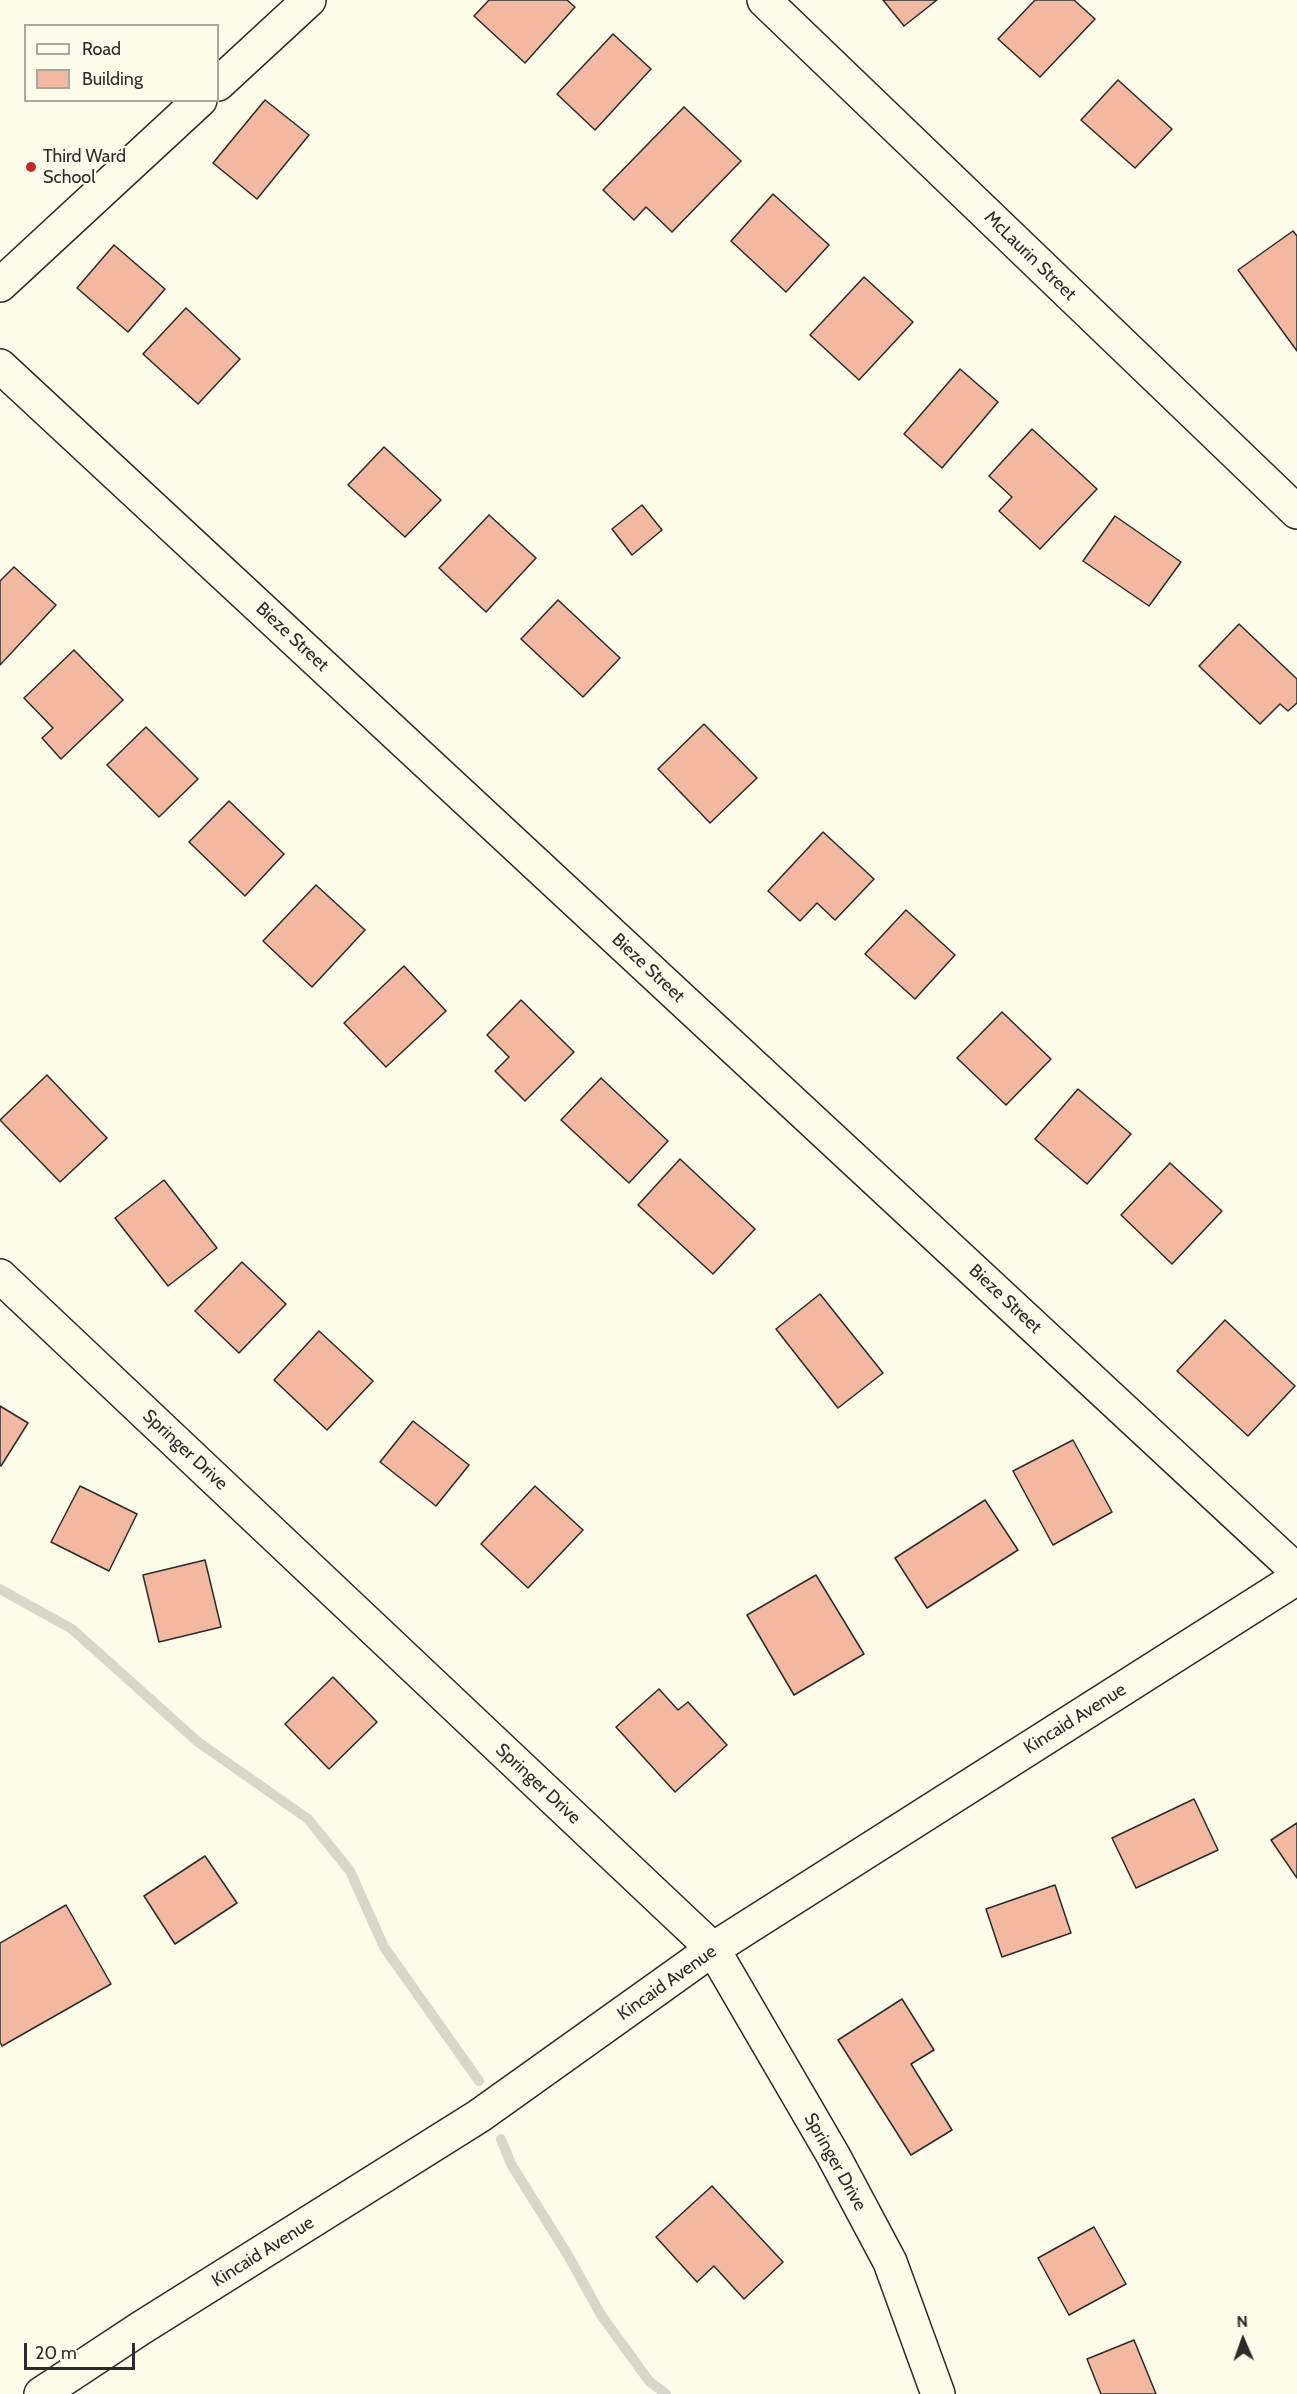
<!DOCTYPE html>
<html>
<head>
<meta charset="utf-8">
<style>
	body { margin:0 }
	#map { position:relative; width:1297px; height:2394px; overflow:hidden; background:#fdfbea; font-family:Cabin,sans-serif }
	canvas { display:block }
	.legend { position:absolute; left:24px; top:24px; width:195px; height:78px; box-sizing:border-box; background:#fdfbea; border:2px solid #a9a89e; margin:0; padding:8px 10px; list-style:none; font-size:18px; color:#2b2b2b }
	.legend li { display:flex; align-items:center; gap:12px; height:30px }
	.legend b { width:30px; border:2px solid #a9a89e }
	.north { position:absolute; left:1213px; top:2310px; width:60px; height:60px; -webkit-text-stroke:4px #fdfbea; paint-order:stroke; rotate:358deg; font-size:16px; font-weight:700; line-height:24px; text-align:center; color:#2b2b2b }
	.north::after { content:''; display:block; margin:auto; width:21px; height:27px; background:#2b2b2b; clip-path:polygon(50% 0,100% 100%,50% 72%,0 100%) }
	.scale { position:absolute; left:24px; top:2343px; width:111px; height:27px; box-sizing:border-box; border:3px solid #2b2b2b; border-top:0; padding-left:8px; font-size:18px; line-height:21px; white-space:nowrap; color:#2b2b2b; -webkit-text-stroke:4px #fdfbea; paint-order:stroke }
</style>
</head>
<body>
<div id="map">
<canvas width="1297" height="2394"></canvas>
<ul class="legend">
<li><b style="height:8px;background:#fdfbea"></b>Road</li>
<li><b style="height:16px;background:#f2b8a0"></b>Building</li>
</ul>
<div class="north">N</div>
<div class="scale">20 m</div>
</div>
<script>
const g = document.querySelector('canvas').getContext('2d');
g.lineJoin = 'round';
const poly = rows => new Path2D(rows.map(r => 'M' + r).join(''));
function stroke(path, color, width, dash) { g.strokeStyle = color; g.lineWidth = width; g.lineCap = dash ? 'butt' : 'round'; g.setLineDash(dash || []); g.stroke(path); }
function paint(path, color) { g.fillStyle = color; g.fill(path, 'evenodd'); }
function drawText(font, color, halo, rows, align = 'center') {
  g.font = font + ' Cabin,sans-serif'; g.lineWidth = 4.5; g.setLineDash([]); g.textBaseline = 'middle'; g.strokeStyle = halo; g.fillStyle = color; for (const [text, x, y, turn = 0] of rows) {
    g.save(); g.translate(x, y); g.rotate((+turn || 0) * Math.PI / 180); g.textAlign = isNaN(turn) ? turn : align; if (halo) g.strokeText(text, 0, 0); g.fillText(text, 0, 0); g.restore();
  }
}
const stream = poly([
	[0,1589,72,1629,198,1742,308,1819,350,1871,384,1947,479,2081],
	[501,2139,511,2164,569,2257,601,2315,649,2381,666,2394]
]);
const building = poly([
	[489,0,567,0,575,7,525,63,474,16,489,0],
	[883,0,937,0,904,26,883,0],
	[1035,0,1074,0,1095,19,1040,77,998,39,1035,0],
	[613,34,651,69,595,130,557,94,613,34],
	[1118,80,1172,129,1135,168,1081,120,1118,80],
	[265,100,309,135,257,199,213,163,265,100],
	[684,107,741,161,672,232,646,207,634,220,603,190,684,107],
	[773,194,829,245,786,292,731,241,773,194],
	[1293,231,1297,236,1297,351,1238,270,1293,231],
	[114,245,165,289,128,332,77,288,114,245],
	[864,277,913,322,859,380,810,335,864,277],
	[186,308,240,359,198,404,143,354,186,308],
	[960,369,998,402,942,468,904,434,960,369],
	[1032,429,1097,489,1040,549,999,511,1012,497,989,476,1032,429],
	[384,447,441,500,405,537,348,485,384,447],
	[642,505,662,530,632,555,612,529,642,505],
	[489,515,536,558,486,612,439,568,489,515],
	[1115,516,1181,562,1149,606,1083,561,1115,516],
	[14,567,56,605,0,665,0,581,14,567],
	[558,600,620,658,583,697,521,639,558,600],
	[1239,624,1297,679,1297,703,1288,711,1280,704,1260,724,1199,666,1239,624],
	[74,650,123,700,61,759,42,738,53,728,24,698,74,650],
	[704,724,757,778,710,823,658,769,704,724],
	[146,727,198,779,159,817,107,765,146,727],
	[229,801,284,854,245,896,189,842,229,801],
	[823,832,874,879,835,920,817,903,800,921,768,891,823,832],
	[316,885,365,930,312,987,263,941,316,885],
	[906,910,955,955,915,999,865,954,906,910],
	[404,966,446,1011,386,1067,344,1023,404,966],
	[521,1000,574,1052,525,1101,495,1071,509,1057,487,1035,521,1000],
	[1002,1012,1051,1059,1006,1105,957,1058,1002,1012],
	[47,1075,107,1138,60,1182,0,1120,47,1075],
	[601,1078,668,1141,629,1183,561,1120,601,1078],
	[1078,1089,1131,1134,1087,1184,1035,1139,1078,1089],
	[680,1159,755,1229,713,1274,638,1205,680,1159],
	[1170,1163,1222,1211,1172,1264,1121,1215,1170,1163],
	[164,1180,217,1248,168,1286,115,1218,164,1180],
	[242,1262,286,1304,239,1353,195,1311,242,1262],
	[820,1294,883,1373,838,1408,776,1329,820,1294],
	[1225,1320,1295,1386,1248,1436,1177,1371,1225,1320],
	[319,1331,373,1381,327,1430,274,1380,319,1331],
	[0,1406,28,1423,1,1466,0,1465,0,1406],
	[413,1421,469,1465,436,1506,380,1462,413,1421],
	[1073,1440,1112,1512,1053,1545,1013,1471,1073,1440],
	[80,1486,137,1514,109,1571,51,1542,80,1486],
	[535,1486,583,1530,528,1588,481,1544,535,1486],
	[985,1500,1018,1550,927,1608,895,1558,985,1500],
	[205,1560,221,1627,159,1642,143,1575,205,1560],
	[816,1575,864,1654,794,1695,747,1615,816,1575],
	[333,1677,377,1722,329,1769,285,1724,333,1677],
	[659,1689,678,1710,688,1702,727,1745,675,1792,616,1727,659,1689],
	[1194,1799,1218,1850,1136,1888,1112,1838,1194,1799],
	[1297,1823,1297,1878,1271,1840,1297,1823],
	[205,1856,237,1903,175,1944,144,1896,205,1856],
	[1055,1885,1071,1933,1002,1957,986,1909,1055,1885],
	[66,1905,111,1984,2,2046,0,2042,0,1943,66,1905],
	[902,1999,934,2050,911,2064,952,2130,911,2155,838,2040,902,1999],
	[712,2186,783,2262,744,2299,714,2266,697,2282,656,2237,712,2186],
	[1094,2227,1126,2284,1069,2315,1038,2258,1094,2227],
	[1134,2340,1156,2394,1101,2394,1087,2359,1134,2340]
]);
const minor = poly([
	[764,0,1297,512],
	[218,84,309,0],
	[0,285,200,100],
	[0,366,1297,1571],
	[0,1276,713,1949,833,2155,890,2262,938,2394]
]);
const tertiary = poly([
	[41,2394,141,2328,479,2116,713,1949,1297,1578]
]);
const markers = [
	[31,167,6,"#c62828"]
];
const poiNames = [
	["Third Ward",43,157],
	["School",43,178]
];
const streetNames = [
	["McLaurin Street",1030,256,44],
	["Bieze Street",292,637,43],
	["Bieze Street",648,968,43],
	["Bieze Street",1005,1299,43],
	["Springer Drive",185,1450,43],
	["Kincaid Avenue",1075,1719,-32],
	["Springer Drive",538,1784,43],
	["Kincaid Avenue",667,1983,-35],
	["Springer Drive",835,2162,61],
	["Kincaid Avenue",263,2252,-32]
];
stroke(stream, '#d8d7c9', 10);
paint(building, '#f2b8a0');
stroke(building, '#2b2b2b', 1.5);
stroke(minor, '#2b2b2b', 36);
stroke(tertiary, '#2b2b2b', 36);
stroke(minor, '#fdfbea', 33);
stroke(tertiary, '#fdfbea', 33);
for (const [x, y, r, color] of markers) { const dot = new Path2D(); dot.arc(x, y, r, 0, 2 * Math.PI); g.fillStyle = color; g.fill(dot); stroke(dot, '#fdfbea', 2); }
drawText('18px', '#2b2b2b', '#fdfbea', poiNames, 'left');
drawText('18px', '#2b2b2b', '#fdfbea', streetNames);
</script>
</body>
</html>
